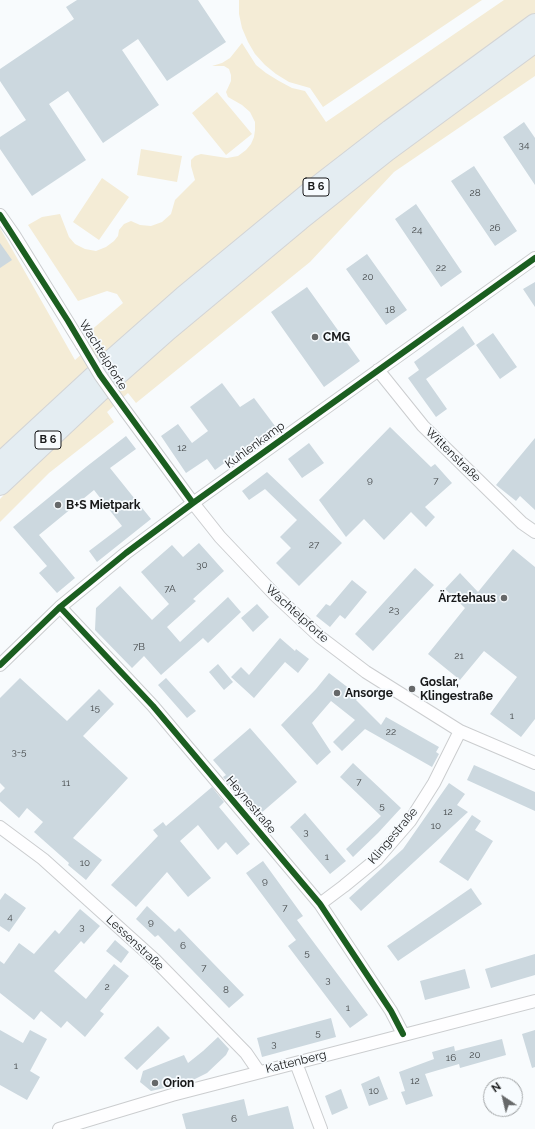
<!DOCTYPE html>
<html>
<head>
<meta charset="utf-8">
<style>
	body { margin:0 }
	#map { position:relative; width:535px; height:1129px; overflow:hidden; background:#f8fbfd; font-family:Raleway,sans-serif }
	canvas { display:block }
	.north { position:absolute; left:483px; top:1077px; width:40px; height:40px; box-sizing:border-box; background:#f7fbfe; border:1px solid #9ea1a3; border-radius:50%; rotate:325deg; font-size:11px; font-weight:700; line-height:16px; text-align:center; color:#18191a }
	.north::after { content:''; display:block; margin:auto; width:14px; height:18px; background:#666869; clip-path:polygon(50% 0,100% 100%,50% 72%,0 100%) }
</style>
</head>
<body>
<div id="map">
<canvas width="535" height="1129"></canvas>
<div class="north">N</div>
</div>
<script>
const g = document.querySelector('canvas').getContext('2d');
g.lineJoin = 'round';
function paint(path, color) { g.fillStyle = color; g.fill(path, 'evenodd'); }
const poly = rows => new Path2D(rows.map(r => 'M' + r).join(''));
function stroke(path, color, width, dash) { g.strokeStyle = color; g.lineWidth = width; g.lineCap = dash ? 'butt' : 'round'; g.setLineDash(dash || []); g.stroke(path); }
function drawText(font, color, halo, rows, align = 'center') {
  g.font = font + ' Raleway,sans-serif'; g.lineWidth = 3.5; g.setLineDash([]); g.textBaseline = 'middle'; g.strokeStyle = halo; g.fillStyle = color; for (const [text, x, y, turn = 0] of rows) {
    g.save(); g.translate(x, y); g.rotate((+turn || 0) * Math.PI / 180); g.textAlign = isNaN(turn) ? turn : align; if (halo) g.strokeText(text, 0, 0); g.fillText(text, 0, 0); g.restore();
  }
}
const green = poly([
	[239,0,482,0,323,107,310,88,289,82,276,74,265,65,255,54,248,42,242,28,239,14],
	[504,0,535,0,535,17,387,120,201,271,81,374,0,451,0,228,75,360,94,343,89,332,123,303,117,294,107,291,78,301,28,225,42,217,60,214,69,237,75,244,85,249,96,251,106,247,114,241,118,236,119,230,124,224,131,221,140,225,151,226,162,222,171,214,175,200,195,180,191,166,191,160,195,156,201,154,227,158,238,156,246,150,251,144,254,137,255,130,255,122,250,112,242,105,228,97,226,92,231,81,231,75,229,69,224,66,212,66,222,63,230,58,242,43,256,65,266,73,279,81,292,88,305,91,326,122],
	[535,53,535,76,394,172,310,262,136,403,128,393,107,412,114,422,49,473,0,522,0,499,46,451,235,282,399,149],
	[217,92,252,134,226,155,192,113],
	[141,149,182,156,177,182,137,175],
	[102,178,129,197,99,240,73,222]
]);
const building = poly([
	[77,0,198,0,226,42,167,81,138,39,122,50,159,105,103,143,68,91,49,104,86,160,32,196,0,149,0,137,26,120,0,81,0,69,74,19,66,7],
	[524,122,535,138,535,185,503,137],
	[474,166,517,231,495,246,451,181],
	[416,204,462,272,441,287,395,219],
	[0,243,12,260,0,268],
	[367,254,407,310,386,325,346,269],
	[535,282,535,307,523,289],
	[307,287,360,361,324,387,271,312],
	[463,326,475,344,426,379,447,409,436,417,408,378,419,370,414,362],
	[493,333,517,367,500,379,476,345],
	[222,383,240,407,254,398,275,426,215,470,207,459,186,473,161,436,178,424,192,443,208,431,190,407],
	[390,427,431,467,435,464,452,483,425,507,435,517,426,527,411,512,384,540,364,519,346,537,319,500],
	[126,436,136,449,110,468,151,519,97,562,89,551,122,526,94,490,39,535,75,578,57,593,39,573,47,566,13,527,86,467],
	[535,438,535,510,520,496,516,501,496,485],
	[309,443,324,463,302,478,288,459],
	[267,472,342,543,299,586,276,563,291,548,280,537,297,520,265,489,249,500,242,491],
	[199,543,224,571,193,599,196,601,167,627,180,642,228,597,241,612,208,643,203,638,161,675,144,656,132,668,95,630,96,608,120,586,152,620,169,604,141,572,172,545,183,557],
	[513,549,535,567,535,719,521,737,490,714,517,677,484,651,460,680,428,654,465,608,445,589,460,573,478,592],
	[415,568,434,585,373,651,355,634],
	[352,580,367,592,345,619,340,615,330,627,316,616,326,604,330,606],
	[257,604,269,617,253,632,241,618],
	[280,638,295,651,296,649,309,659,298,673,285,662,254,698,231,677,241,667,249,675],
	[218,664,233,682,224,690,209,672],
	[329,673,359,696,356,700,381,725,386,717,439,747,436,752,439,754,432,767,365,729,342,751,333,742,355,720,331,701,312,723,331,752,317,765,281,725,316,689],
	[20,678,67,721,99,689,114,704,83,736,128,778,73,838,102,860,86,880,68,865,69,863,34,832,43,822,27,808,19,818,0,801,0,793,5,788,0,783,0,698],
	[166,678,196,711,187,718,158,685],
	[250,728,297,782,260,814,239,790,236,793,223,777,226,775,213,760],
	[353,763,401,808,378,833,353,857,346,849,381,816,340,777],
	[474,765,535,792,535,811,467,780],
	[449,783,465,794,457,805,468,812,361,911,349,898,403,849],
	[212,787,224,802,219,807,250,844,237,855,226,842,218,850,198,825,180,841,211,878,188,897,167,872,136,907,111,885,158,836,153,830,163,822,166,826],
	[305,813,346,861,330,874,290,827],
	[472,815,481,821,475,830,493,841,468,881,439,862],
	[263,861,303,916,297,920,368,1015,350,1028,288,946,296,940,246,873],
	[471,888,482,904,398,961,387,946],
	[5,893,26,908,9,932,0,926,0,900],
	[147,906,175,932,179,928,244,995,229,1008,158,935,155,937,136,919],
	[80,909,100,926,84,944,81,941,54,971,86,999,114,964,129,976,100,1011,104,1014,85,1037,67,1021,61,1028,41,1011,34,1020,0,993,0,961,4,964,19,943,34,954,55,930,59,934],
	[115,940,129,952,121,963,106,951],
	[535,954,535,975,491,988,485,969],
	[465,969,470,988,425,1000,420,981],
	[331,1018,336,1037,262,1057,257,1038],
	[158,1026,170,1038,137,1070,124,1058],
	[0,1030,23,1043,30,1030,47,1039,30,1071,40,1077,27,1100,0,1085],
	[535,1030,535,1067,532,1068,522,1034],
	[218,1037,229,1049,226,1055,207,1073,187,1083,151,1091,140,1082,143,1071,184,1055,188,1063,203,1051],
	[502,1039,506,1055,460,1068,459,1064,425,1074,433,1096,406,1105,401,1092,405,1091,399,1072,434,1059,432,1052,454,1046,455,1051],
	[379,1076,388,1099,369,1106,361,1084],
	[341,1089,348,1108,332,1115,325,1096],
	[244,1099,248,1116,288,1106,294,1129,186,1129,182,1114]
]);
const minor = poly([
	[0,215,14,235,82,345],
	[378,370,423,426,522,523,535,532],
	[124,409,193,503,220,537,275,595,320,637,366,672,460,731,535,763],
	[60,607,153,706,320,904,391,1011,403,1034],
	[0,665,60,607,126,553,193,503,535,258],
	[0,827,43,859,155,960,246,1053,259,1072],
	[320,904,344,886,377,859,410,821,434,783,460,731],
	[296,1063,321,1129],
	[59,1129,172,1095,535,1001]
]);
const trunk = poly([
	[0,463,107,364,184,296,310,192,390,130,535,24],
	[0,485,115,377,168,330,300,220,387,151,535,42]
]);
const minorBridge = poly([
	[82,345,100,375,124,409]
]);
const cycleway = poly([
	[0,215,68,321,100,375,193,503],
	[60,607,153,706,320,904,391,1011,403,1034],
	[0,665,60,607,126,553,193,503,535,258]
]);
const markers = [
	[315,337,4,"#666869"],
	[58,505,4,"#666869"],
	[504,598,4,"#666869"],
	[412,689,4,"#666869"],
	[337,693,4,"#666869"],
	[155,1083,4,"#666869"]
];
const numberNames = [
	["34",524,145],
	["28",475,193],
	["26",495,228],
	["24",417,230],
	["22",441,268],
	["20",368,277],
	["18",390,310],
	["12",182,448],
	["9",370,480],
	["7",436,481],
	["27",314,545],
	["30",202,565],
	["7A",170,589],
	["23",394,610],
	["7B",139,647],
	["21",459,656],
	["15",95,708],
	["1",512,716],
	["22",391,732],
	["3-5",19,752],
	["7",359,782],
	["11",66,783],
	["5",382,806],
	["12",448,812],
	["10",436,826],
	["3",306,832],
	["1",327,857],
	["10",85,863],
	["9",265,881],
	["7",285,908],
	["4",10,917],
	["9",151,922],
	["3",82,927],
	["6",183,946],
	["5",307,953],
	["7",204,968],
	["3",328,980],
	["2",107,987],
	["8",226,990],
	["1",348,1008],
	["5",318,1033],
	["3",274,1044],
	["20",475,1055],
	["16",451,1058],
	["1",16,1066],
	["12",415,1081],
	["10",374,1091],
	["6",234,1119]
];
const shields = [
	[316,187,26],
	[48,440,26]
];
const shieldNames = [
	["B 6",316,187],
	["B 6",48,440]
];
const poiNames = [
	["CMG",323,337],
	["B+S Mietpark",66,505],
	["Ärztehaus",496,598,"right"],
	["Goslar,",420,682],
	["Klingestraße",420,696],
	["Ansorge",345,693],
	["Orion",163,1083]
];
const streetNames = [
	["Wachtelpforte",103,355,58],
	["Kuhlenkamp",255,445,-36],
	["Wittenstraße",453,455,44],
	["Wachtelpforte",297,614,42],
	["Heynestraße",251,805,50],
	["Klingestraße",393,836,-50],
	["Lessenstraße",135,943,43],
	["Kattenberg",296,1062,-14]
];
paint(green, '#f4ecd6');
paint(building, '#ccd8df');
stroke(minor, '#cbcdcf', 14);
stroke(trunk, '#d3d4d5', 22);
stroke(minor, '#fefeff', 12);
stroke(trunk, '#e4edf2', 20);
stroke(minorBridge, '#cbcdcf', 14, []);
stroke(minorBridge, '#fefeff', 12);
stroke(cycleway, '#1b5e20', 6);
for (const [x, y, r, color] of markers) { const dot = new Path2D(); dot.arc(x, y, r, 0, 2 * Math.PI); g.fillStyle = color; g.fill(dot); stroke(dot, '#f7fbfe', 1.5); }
drawText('10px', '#45494b', null, numberNames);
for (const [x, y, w] of shields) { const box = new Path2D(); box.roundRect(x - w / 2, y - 9, w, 18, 3); g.fillStyle = '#f7fbfe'; g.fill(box); stroke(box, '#18191a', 1); }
drawText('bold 11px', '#18191a', null, shieldNames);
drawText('bold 12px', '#18191a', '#f7fbfe', poiNames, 'left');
drawText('12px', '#18191a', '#f7fbfe', streetNames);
</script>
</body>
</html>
